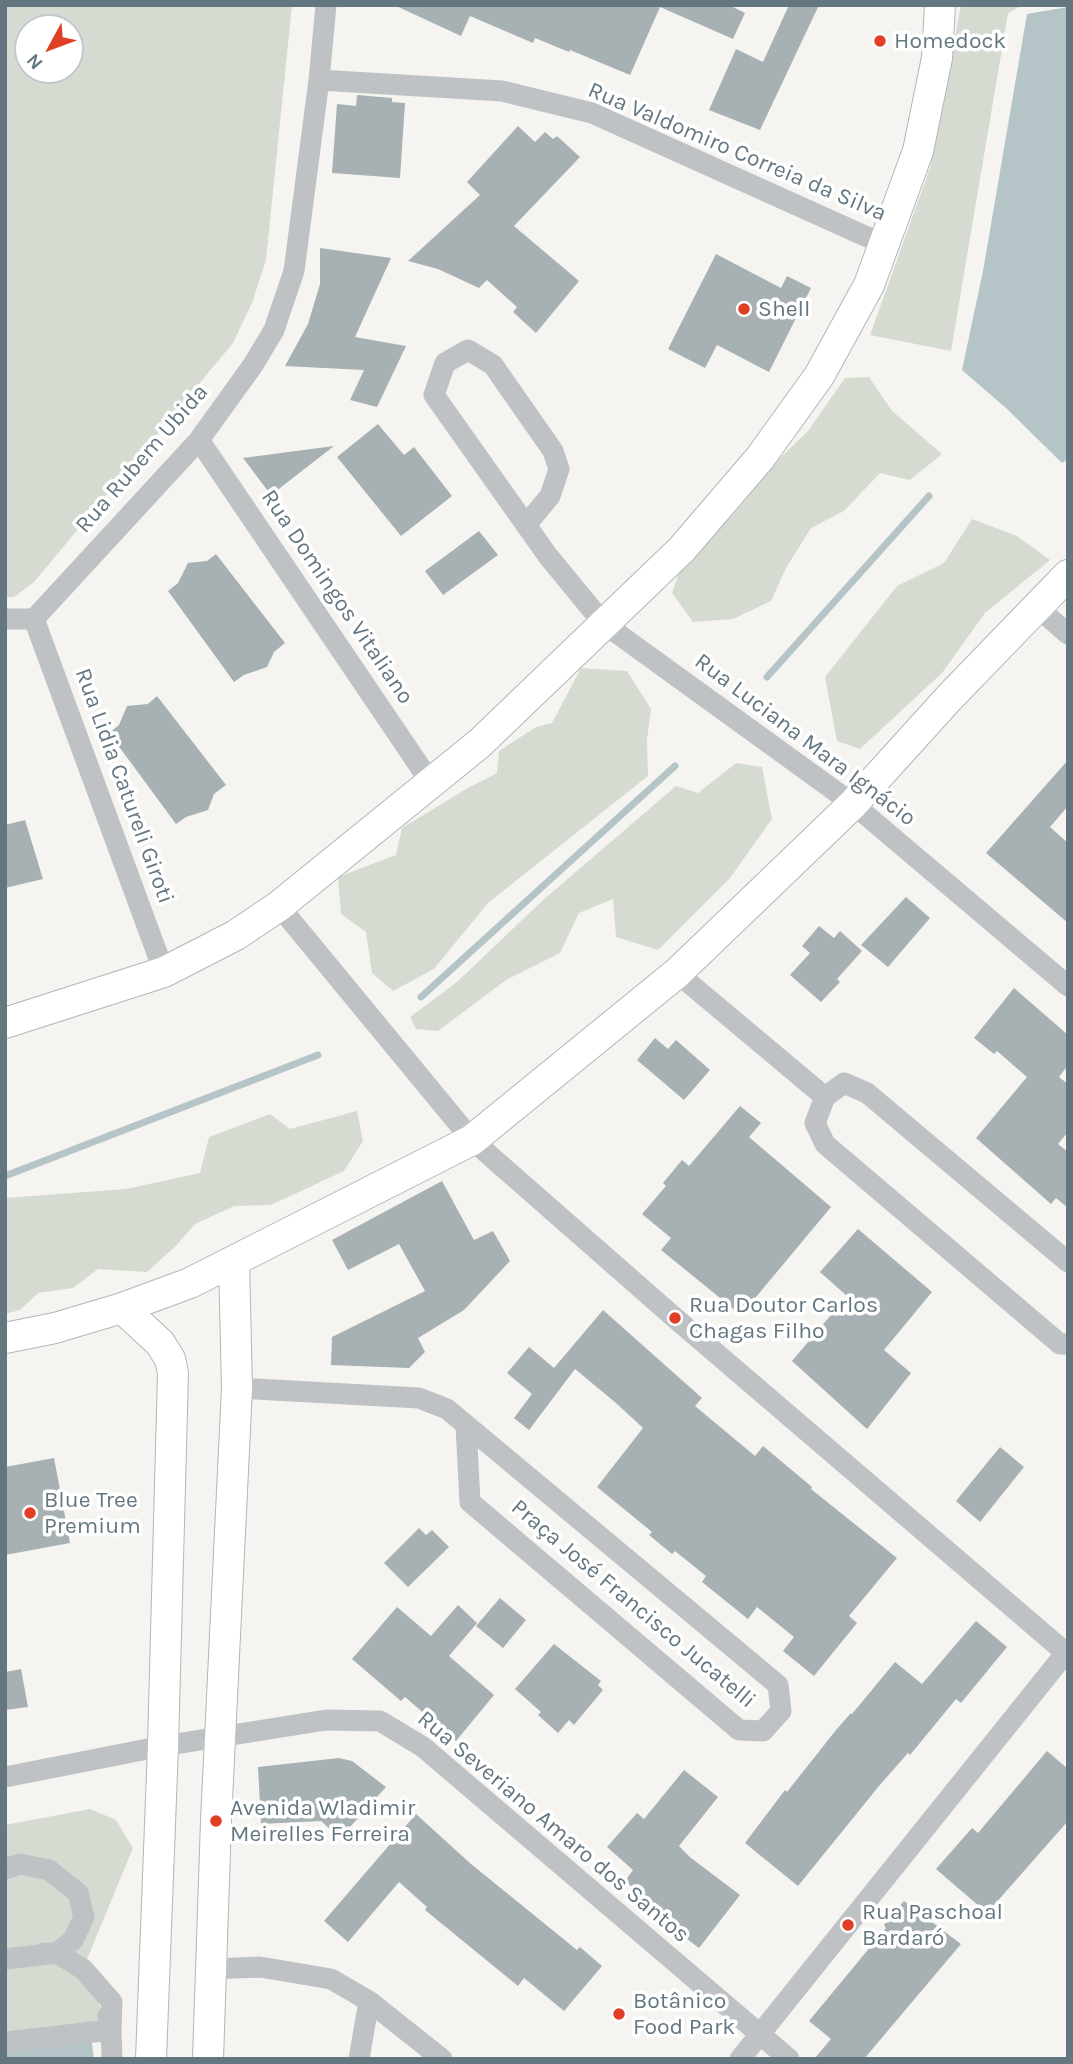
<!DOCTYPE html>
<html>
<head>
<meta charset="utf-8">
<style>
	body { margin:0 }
	#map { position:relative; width:1073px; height:2064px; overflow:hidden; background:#f5f4f1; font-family:Karla,sans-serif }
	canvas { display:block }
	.frame { position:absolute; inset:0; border:7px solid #647781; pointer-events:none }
	.north { position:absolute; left:14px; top:14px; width:70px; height:70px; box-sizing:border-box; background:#fff; border:2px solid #c1c9cd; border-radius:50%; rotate:229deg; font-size:19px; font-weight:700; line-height:28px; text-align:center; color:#647781 }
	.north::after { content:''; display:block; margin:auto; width:24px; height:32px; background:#e03f25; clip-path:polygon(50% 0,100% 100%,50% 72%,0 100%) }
</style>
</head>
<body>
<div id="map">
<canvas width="1073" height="2064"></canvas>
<div class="frame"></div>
<div class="north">N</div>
</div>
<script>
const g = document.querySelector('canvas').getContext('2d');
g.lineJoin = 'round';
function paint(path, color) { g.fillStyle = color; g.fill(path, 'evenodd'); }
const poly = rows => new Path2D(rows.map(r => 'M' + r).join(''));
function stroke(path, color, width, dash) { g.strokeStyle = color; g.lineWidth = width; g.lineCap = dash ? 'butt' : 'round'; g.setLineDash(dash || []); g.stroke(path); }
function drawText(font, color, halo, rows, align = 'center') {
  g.font = font + ' Karla,sans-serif'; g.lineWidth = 7; g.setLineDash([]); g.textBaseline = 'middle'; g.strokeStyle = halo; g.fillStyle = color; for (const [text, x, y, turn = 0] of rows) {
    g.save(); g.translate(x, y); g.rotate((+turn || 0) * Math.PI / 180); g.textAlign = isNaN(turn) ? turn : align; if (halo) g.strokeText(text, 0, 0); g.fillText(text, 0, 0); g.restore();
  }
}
const green = poly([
	[5,5,292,5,266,260,252,303,233,343,34,582,14,597,5,597],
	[70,28,70,70,28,70,28,28],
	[961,5,1023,5,1008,13,951,351,870,335,930,168],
	[869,377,892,411,942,454,910,480,880,473,844,511,811,528,786,568,771,601,733,619,693,622,672,593,683,561,732,516,780,458,808,431,845,378],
	[972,519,1017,536,1050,560,985,613,942,673,860,749,837,741,825,677,897,586,944,563],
	[581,668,627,671,651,709,647,740,648,776,488,903,434,969,393,991,372,973,366,932,341,914,338,877,396,855,402,828,466,789,497,773,499,751,536,727,552,723],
	[736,763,762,767,772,819,730,878,658,950,616,937,613,899,579,913,560,953,506,980,438,1031,416,1029,410,1017,457,982,543,900,676,786,698,793],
	[357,1111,363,1141,344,1171,271,1205,234,1206,195,1224,176,1246,147,1272,98,1269,73,1288,38,1293,20,1310,5,1314,5,1198,126,1189,200,1173,209,1137,270,1114,290,1129],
	[90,1809,116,1820,133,1848,83,1969,111,2030,5,2059,5,1825]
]);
const water = poly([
	[1068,7,1068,459,1062,463,1006,408,962,370,983,271,1027,14],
	[91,2036,94,2059,5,2059,5,2050]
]);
const stream = poly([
	[767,677,929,496],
	[421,997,675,766],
	[5,1176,318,1055]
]);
const building = poly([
	[394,5,729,5,745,13,733,39,660,7,630,75,570,50,569,52,535,38,533,43,470,16,461,36],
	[789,5,819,5,760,130,709,110,736,49,763,62],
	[357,95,392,98,392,102,405,103,400,178,332,173,337,104,356,106],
	[518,126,535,142,545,132,553,139,557,136,580,157,514,226,579,281,536,333,513,312,517,307,487,280,479,288,438,269,408,261,480,195,467,182],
	[320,248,391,258,355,337,406,346,377,407,350,400,364,370,285,366,308,324,320,284],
	[716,254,781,288,787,276,811,288,769,372,717,345,705,368,668,349],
	[378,424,404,455,414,447,452,496,401,536,337,457],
	[334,446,271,495,243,458],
	[479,531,498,555,443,595,425,571],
	[216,554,285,643,274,652,267,667,244,675,234,682,168,591,178,583,188,563,207,561],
	[157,696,226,785,214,794,208,810,186,817,176,824,109,733,119,725,127,706,148,704],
	[1068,760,1068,806,1050,827,1068,843,1068,923,986,853],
	[25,820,43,879,5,888,5,825],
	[906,897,930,918,888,967,861,945],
	[819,926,834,938,840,931,862,951,837,979,840,982,821,1002,790,975,810,953,802,946],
	[1014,988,1068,1035,1068,1065,1059,1077,1068,1084,1068,1132,1058,1144,1068,1152,1068,1208,1056,1198,1051,1204,976,1138,1027,1077,997,1051,994,1054,974,1038],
	[655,1038,668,1049,676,1040,710,1070,684,1100,637,1060],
	[740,1106,761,1123,749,1137,831,1207,741,1315,661,1250,671,1238,642,1214,666,1186,663,1183,682,1160,689,1166],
	[442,1181,474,1240,493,1231,510,1261,464,1310,418,1338,425,1352,409,1368,331,1365,332,1337,425,1291,399,1244,348,1270,332,1240],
	[858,1229,932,1292,884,1350,911,1373,867,1429,792,1361,847,1296,820,1272],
	[603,1310,702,1398,695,1406,755,1456,763,1446,812,1487,811,1489,897,1558,849,1616,857,1623,814,1676,783,1651,794,1637,757,1607,748,1619,702,1582,706,1576,675,1551,672,1554,649,1535,652,1532,597,1487,643,1428,616,1403,575,1369,529,1430,514,1418,532,1394,507,1373,529,1347,554,1368],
	[1000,1447,1024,1467,980,1522,956,1501],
	[54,1458,70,1543,5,1555,5,1467],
	[419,1528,426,1535,432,1530,449,1547,408,1587,384,1563],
	[500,1598,526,1620,503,1648,476,1626],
	[458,1605,477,1623,449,1656,494,1695,456,1741,405,1697,401,1701,352,1659,397,1607,431,1636],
	[976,1621,1007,1647,961,1703,956,1699,910,1755,908,1753,879,1786,798,1886,745,1843,785,1790,787,1792,836,1730,851,1713,852,1714,895,1662,922,1684],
	[554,1644,601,1681,598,1685,603,1690,574,1725,569,1720,558,1733,538,1715,541,1712,515,1689],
	[21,1669,28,1707,5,1710,5,1672],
	[1047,1751,1068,1769,1068,1821,987,1913,936,1869,972,1828,978,1833],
	[339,1758,352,1761,386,1787,340,1838,321,1821,261,1824,258,1767],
	[684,1770,718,1797,679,1846,691,1858,740,1895,699,1948,674,1929,677,1925,625,1881,633,1870,607,1847,637,1813,644,1819],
	[416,1814,471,1864,577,1950,580,1947,602,1966,564,2011,524,1978,518,1986,425,1910,427,1907,399,1882,348,1942,324,1921],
	[904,1901,961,1944,864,2059,814,2059,831,2039,809,2021,886,1928,884,1925]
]);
const street = poly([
	[319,80,502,91,592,113,885,245],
	[199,440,431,783],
	[526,525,550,496,559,469,553,451,493,365,468,350,445,363,434,395,526,525,548,556,603,623,853,804,1068,986],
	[1037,607,1068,634],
	[5,619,34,619,199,440,253,365,274,330,294,271,319,80,326,5],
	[34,619,164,972],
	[279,906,472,1140,675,1318,1066,1653],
	[677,973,825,1097],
	[1068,1262,867,1093,844,1083,825,1097,815,1123,825,1144,1060,1344,1068,1344],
	[237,1388,419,1398,447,1409,778,1685,781,1711,763,1731,739,1730,470,1502,466,1426],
	[5,1777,163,1746,326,1720,380,1721,423,1747,789,2059],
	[5,1869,20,1864,49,1870,78,1893,84,1917,73,1940,57,1953,44,1953],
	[5,1959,57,1953,83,1969,112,2002,111,2030,5,2042],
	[211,1969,260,1967,331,1979,369,2001,442,2059],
	[108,2016,111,2030,112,2059],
	[359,2059,369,2001],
	[740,2059,1068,1650]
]);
const secondary = poly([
	[5,1023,164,972,236,935,279,906,480,743,682,549,760,458,819,376,869,285,918,151,937,58,940,5],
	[122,1308,160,1343,170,1359,173,1373,163,1746,151,2059],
	[5,1338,55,1328,122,1308,190,1283,472,1140,677,973,853,804,949,698,1068,575],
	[208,2059,216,1821,237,1388,234,1261]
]);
const markers = [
	[880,41,7,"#e03f25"],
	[744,309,7,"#e03f25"],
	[675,1318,7,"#e03f25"],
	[30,1513,7,"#e03f25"],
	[216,1821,7,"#e03f25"],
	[848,1925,7,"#e03f25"],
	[619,2014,7,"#e03f25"]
];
const poiNames = [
	["Homedock",894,41],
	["Shell",758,309],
	["Rua Doutor Carlos",689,1305],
	["Chagas Filho",689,1331],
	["Blue Tree",44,1500],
	["Premium",44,1526],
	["Avenida Wladimir",230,1808],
	["Meirelles Ferreira",230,1834],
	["Rua Paschoal",862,1912],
	["Bardaró",862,1938],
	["Botânico",633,2001],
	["Food Park",633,2027]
];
const streetNames = [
	["Rua Valdomiro Correia da Silva",737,152,23],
	["Rua Rubem Ubida",142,459,-49],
	["Rua Domingos Vitaliano",337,597,56],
	["Rua Luciana Mara Ignácio",805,740,37],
	["Rua Lidia Catureli Giroti",124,786,70],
	["Praça José Francisco Jucatelli",633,1604,40],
	["Rua Severiano Amaro dos Santos",553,1827,40]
];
paint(green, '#d6dbd2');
paint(water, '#b5c4c6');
stroke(stream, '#b5c4c6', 7);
paint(building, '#a7b0b3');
stroke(secondary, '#b0b6ba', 32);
stroke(street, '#bec2c5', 21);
stroke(secondary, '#fff', 30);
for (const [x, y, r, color] of markers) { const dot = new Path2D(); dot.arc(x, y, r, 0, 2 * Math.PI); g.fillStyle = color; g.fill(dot); stroke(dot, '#fff', 2.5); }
drawText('23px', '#647781', '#fff', poiNames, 'left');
drawText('23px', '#647781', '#fff', streetNames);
</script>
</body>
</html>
